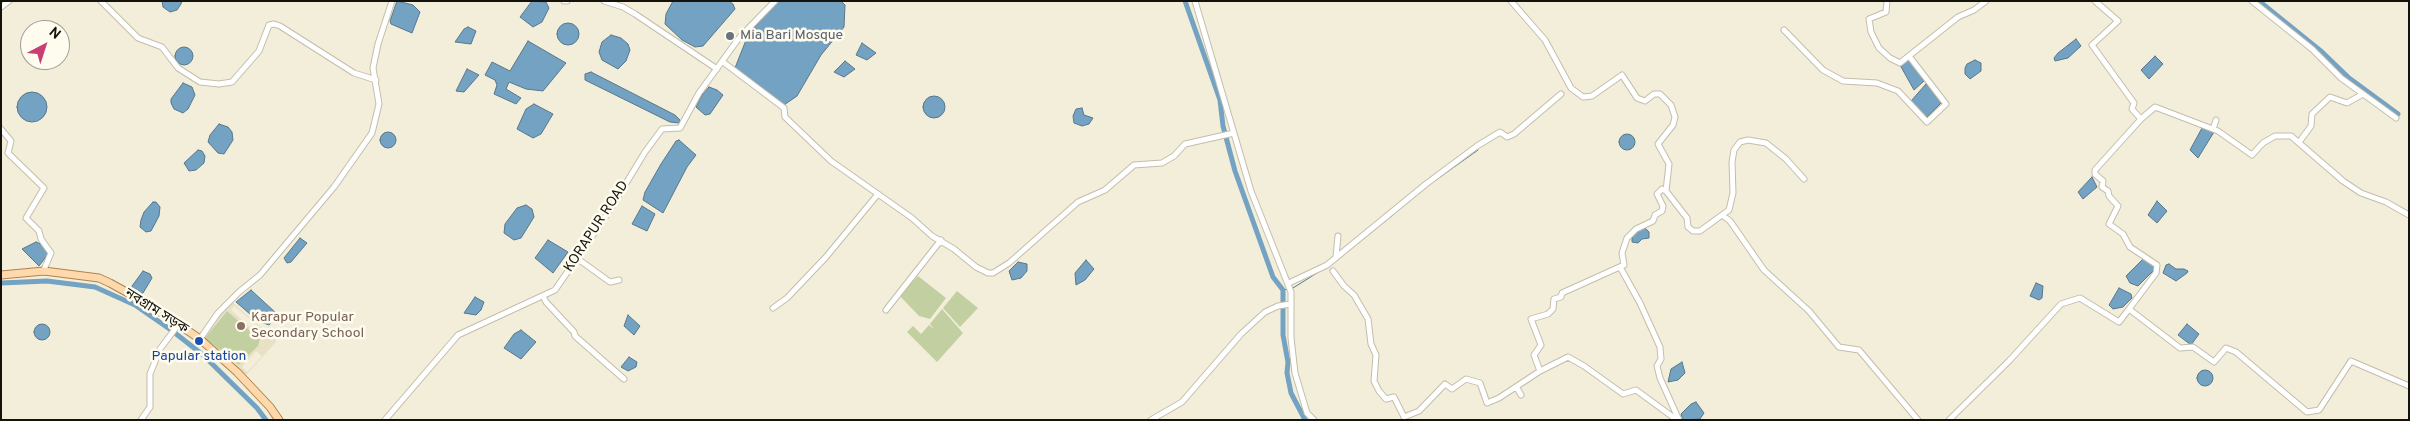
<!DOCTYPE html>
<html>
<head>
<meta charset="utf-8">
<style>
	body { margin:0 }
	#map { position:relative; width:2410px; height:421px; overflow:hidden; background:#f3eeda; font-family:Overpass,sans-serif }
	canvas { display:block }
	.frame { position:absolute; inset:0; border:2px solid #14120b; pointer-events:none }
	.north { position:absolute; left:20px; top:20px; width:50px; height:50px; box-sizing:border-box; background:#fefbef; border:1px solid #a09e94; border-radius:50%; rotate:40deg; font-size:14px; font-weight:700; line-height:20px; text-align:center; color:#14120b }
	.north::after { content:''; display:block; margin:auto; width:18px; height:22px; background:#c93e73; clip-path:polygon(50% 0,100% 100%,50% 72%,0 100%) }
</style>
</head>
<body>
<div id="map">
<canvas width="2410" height="421"></canvas>
<div class="frame"></div>
<div class="north">N</div>
</div>
<script>
const g = document.querySelector('canvas').getContext('2d');
g.lineJoin = 'round';
function paint(path, color) { g.fillStyle = color; g.fill(path, 'evenodd'); }
const poly = rows => new Path2D(rows.map(r => 'M' + r).join(''));
function stroke(path, color, width, dash) { g.strokeStyle = color; g.lineWidth = width; g.lineCap = dash ? 'butt' : 'round'; g.setLineDash(dash || []); g.stroke(path); }
function drawText(font, color, halo, rows, align = 'center') {
  g.font = font + ' Overpass,"Noto Sans Bengali",sans-serif'; g.lineWidth = 5; g.setLineDash([]); g.textBaseline = 'middle'; g.strokeStyle = halo; g.fillStyle = color; for (const [text, x, y, turn = 0] of rows) {
    g.save(); g.translate(x, y); g.rotate((+turn || 0) * Math.PI / 180); g.textAlign = isNaN(turn) ? turn : align; if (halo) g.strokeText(text, 0, 0); g.fillText(text, 0, 0); g.restore();
  }
}
const built = poly([
	[231,301,277,341,246,375,203,338],
	[234,306,257,325,253,330,231,310],
	[227,311,260,339,258,346,239,365,205,338],
	[256,351,262,356,247,372,242,367]
]);
const green = poly([
	[918,276,946,298,930,319,919,316,899,295],
	[957,291,978,308,960,327,943,308],
	[942,309,963,333,937,362,907,332,913,326,921,334,929,325,934,329,930,324],
	[227,311,260,339,258,346,239,365,205,338]
]);
const water = poly([
	[162,1,182,1,181,4,177,10,170,12,163,7,162,1],
	[397,1,413,5,420,12,412,33,391,24,390,21,397,1],
	[532,1,546,2,549,8,542,22,533,27,520,17,532,1],
	[673,1,729,1,733,4,735,9,703,46,695,47,682,40,665,24,666,14,673,1],
	[777,1,841,1,845,5,844,27,821,55,797,96,784,105,735,68,748,35,777,1],
	'557 34a11 11 0 1 1 22 0a11 11 0 1 1-22 0Z',
	[468,27,476,31,471,44,455,42,464,29,468,27],
	[611,35,621,38,628,44,630,50,626,61,618,69,602,60,599,52,602,42,611,35],
	[2076,39,2081,46,2068,58,2055,61,2054,58,2058,53,2076,39],
	[528,41,566,63,543,91,526,89,509,82,506,89,521,98,516,104,494,94,497,85,495,80,485,75,492,62,510,71,528,41],
	[862,43,876,53,867,60,856,55,862,43],
	'175 56a9 9 0 1 1 18 0a9 9 0 1 1-18 0Z',
	[2155,56,2163,64,2149,79,2141,70,2155,56],
	[1908,58,1924,81,1914,90,1900,65,1908,58],
	[1975,60,1981,63,1981,71,1970,79,1965,74,1965,68,1967,64,1975,60],
	[845,61,855,69,844,77,834,72,845,61],
	[467,69,479,75,464,92,456,91,467,69],
	[591,72,675,115,680,120,679,123,670,122,585,80,585,74,591,72],
	[183,83,192,87,195,95,188,109,183,113,174,109,171,103,171,99,183,83],
	[1926,84,1942,102,1927,117,1911,101,1926,84],
	[709,87,717,90,723,95,710,114,705,115,696,107,702,95,709,87],
	'17 107a15 15 0 1 1 30 0a15 15 0 1 1-30 0Z',
	'923 107a11 11 0 1 1 22 0a11 11 0 1 1-22 0Z',
	[534,104,553,114,541,134,533,138,517,129,526,109,534,104],
	[1082,108,1084,115,1093,118,1089,124,1082,126,1074,123,1073,116,1076,109,1082,108],
	[219,124,228,127,232,132,233,140,224,154,218,153,208,142,210,135,219,124],
	[2202,128,2214,132,2198,158,2190,150,2202,128],
	'380 140a8 8 0 1 1 16 0a8 8 0 1 1-16 0Z',
	'1619 142a8 8 0 1 1 16 0a8 8 0 1 1-16 0Z',
	[679,140,696,155,687,167,663,213,643,200,645,192,661,164,676,141,679,140],
	[198,150,202,151,205,156,204,163,196,170,189,171,184,163,198,150],
	[2092,177,2097,187,2083,199,2078,192,2092,177],
	[2157,201,2167,211,2157,223,2148,215,2157,201],
	[153,202,156,202,160,207,159,216,151,231,146,232,140,227,141,220,144,212,153,202],
	[526,205,532,209,534,217,521,238,514,240,504,233,505,224,517,208,526,205],
	[642,206,655,214,647,231,632,224,642,206],
	[1645,228,1649,232,1649,238,1642,239,1638,243,1632,242,1632,237,1640,229,1645,228],
	[300,238,307,243,291,262,287,263,284,258,300,238],
	[548,240,568,252,553,273,535,258,548,240],
	[36,242,43,245,48,254,39,266,22,249,36,242],
	[2143,259,2154,266,2153,271,2138,286,2130,283,2126,276,2143,259],
	[1086,260,1094,269,1085,280,1076,285,1075,273,1086,260],
	[1018,262,1027,264,1027,271,1021,278,1012,280,1009,271,1018,262],
	[2169,264,2176,269,2184,269,2188,271,2187,273,2176,281,2163,273,2166,265,2169,264],
	[143,271,150,274,152,278,143,293,138,295,132,291,132,286,143,271],
	[2036,283,2043,286,2042,298,2039,300,2030,296,2036,283],
	[2119,288,2131,294,2132,298,2123,307,2113,309,2109,305,2119,288],
	[251,290,276,313,275,319,269,325,258,321,236,302,251,290],
	[475,297,484,302,481,310,476,315,464,313,475,297],
	[628,315,640,326,634,335,624,326,628,315],
	[2187,324,2199,334,2191,345,2178,335,2187,324],
	'34 332a8 8 0 1 1 16 0a8 8 0 1 1-16 0Z',
	[521,330,536,342,521,359,504,348,514,334,521,330],
	[629,357,637,362,636,367,628,371,621,367,629,357],
	[1682,362,1685,373,1678,380,1668,382,1671,369,1682,362],
	'2197 378a8 8 0 1 1 16 0a8 8 0 1 1-16 0Z',
	[1696,402,1704,413,1700,419,1683,420,1681,414,1691,404,1696,402]
]);
const stream = poly([
	[1436,180,1478,150],
	[1397,211,1423,190],
	[1331,265,1394,214],
	[1293,288,1325,268],
	[1283,290,1288,289]
]);
const canal = poly([
	[1185,1,1220,100,1223,126,1235,171,1273,277,1283,290,1283,335,1288,362,1287,373,1291,393,1305,420],
	[2259,1,2322,52,2349,78,2398,114],
	[1,283,47,281,95,287,135,305,171,330],
	[175,333,203,355,257,408,266,420]
]);
const minor = poly([
	[101,1,138,38,162,47,178,68,200,82,219,84,232,82,259,51,269,25,274,24,280,26,354,73,376,80],
	[564,1,567,1],
	[604,1,623,7,635,14,717,69],
	[1195,1,1251,191,1291,292,1291,338,1295,373,1307,413,1314,420],
	[1511,1,1545,40,1571,88,1583,97,1592,96,1622,75,1637,98,1645,101,1654,94,1660,94,1671,105,1675,117,1673,125,1658,144,1669,164,1666,191,1687,218,1688,227,1693,231,1700,231,1722,215,1730,221,1764,270,1809,311,1839,347,1859,350,1918,420],
	[1887,1,1886,12,1869,19,1871,32,1879,48,1890,58,1900,63,1958,17,1974,10,1986,1],
	[2095,1,2118,21,2092,45,2134,103,2132,109,2141,119,2155,107,2218,131,2252,155,2263,143,2275,136,2291,136,2343,181,2361,193,2386,202,2409,215],
	[2252,1,2312,49,2341,78,2396,118],
	[1,7,9,1],
	[1784,30,1823,70,1843,81,1877,83,1898,91,1927,122,1946,104,1909,56],
	[723,62,784,108,785,117,831,161,912,218,932,236,954,249,976,267,988,273,993,273,1009,263,1078,202,1105,190,1134,165,1162,163,1174,156,1185,144,1234,133],
	[2141,119,2095,170,2095,174,2103,181,2102,187,2108,191,2109,196,2118,206,2109,224,2123,234,2130,247,2157,265,2156,273,2129,309,2180,348,2193,347,2214,362,2226,348,2236,352,2307,412,2319,410,2351,361,2409,386],
	[1,129,11,141,8,153,44,188,26,218,39,231,41,239,51,253,43,272],
	[2213,129,2216,120],
	[2300,141,2311,126,2312,114,2330,97,2347,103,2363,94],
	[1722,215,1729,210,1733,193,1732,162,1734,150,1740,142,1748,140,1766,143,1786,159,1804,179],
	[1336,257,1338,236],
	[578,259,610,282,619,280],
	[1620,267,1640,303,1660,347,1661,359,1657,366,1660,378,1679,420],
	[1333,271,1344,286,1354,295,1368,319,1371,344,1376,355,1374,381,1379,391,1386,399,1394,397,1404,417,1419,411,1445,384,1452,389,1466,379,1480,383,1487,403,1499,398,1540,371,1534,355,1541,345,1531,319,1548,314,1553,309,1554,299,1561,297,1562,293,1624,265,1622,253,1627,238,1636,229,1653,221,1655,215,1662,211,1663,206,1657,194,1662,189,1666,191],
	[1289,283,1327,265,1426,184,1477,146,1500,132,1507,137,1514,134,1561,94],
	[543,296,546,302,574,332,575,336,624,379],
	[773,308,787,298,826,257,878,194],
	[886,310,941,240],
	[200,339,218,313,239,292,260,275,334,187,372,133,379,104,373,68,378,44,392,1],
	[1540,371,1568,357,1584,366,1623,394,1636,390,1677,420],
	[1517,388,1521,395],
	[141,420,150,407,150,374,160,349,178,325],
	[385,420,458,335,555,290,608,213,645,152,662,129,680,128,699,93,739,38,775,1],
	[1151,420,1182,402,1241,334,1265,312,1278,306,1291,304],
	[1949,420,2009,361,2061,304,2080,298,2119,322,2129,309]
]);
const major = poly([
	[1,275,44,271,99,278,110,283,150,305,200,339,237,372,270,407,279,420]
]);
const markers = [
	[730,36,5,"#6b7280"],
	[241,326,5,"#8d6e63"],
	[199,341,5,"#1a4fb4"]
];
const worshipNames = [
	["Mia Bari Mosque",740,36]
];
const streetNames = [
	["KORAPUR ROAD",597,227,-57],
	["নবগ্রাম সড়ক",156,312,32]
];
const educationNames = [
	["Karapur Popular",251,318],
	["Secondary School",251,334]
];
const transitNames = [
	["Papular station",199,357]
];
paint(built, '#e9e1c6');
paint(green, '#c2d0a1');
paint(water, '#74a2c3');
stroke(water, '#57778c', 1);
stroke(stream, '#57778c', 1);
stroke(canal, '#74a2c3', 5);
stroke(minor, '#c3beab', 7);
stroke(major, '#ad824f', 9);
stroke(minor, '#fff', 5);
stroke(major, '#ffd9ab', 7);
for (const [x, y, r, color] of markers) { const dot = new Path2D(); dot.arc(x, y, r, 0, 2 * Math.PI); g.fillStyle = color; g.fill(dot); stroke(dot, '#fefbef', 2); }
drawText('14px', '#5b616d', '#fefbef', worshipNames, 'left');
drawText('14px', '#14120b', '#fefbef', streetNames);
drawText('14px', '#785e54', '#fefbef', educationNames, 'left');
drawText('14px', '#164399', '#fefbef', transitNames);
</script>
</body>
</html>
